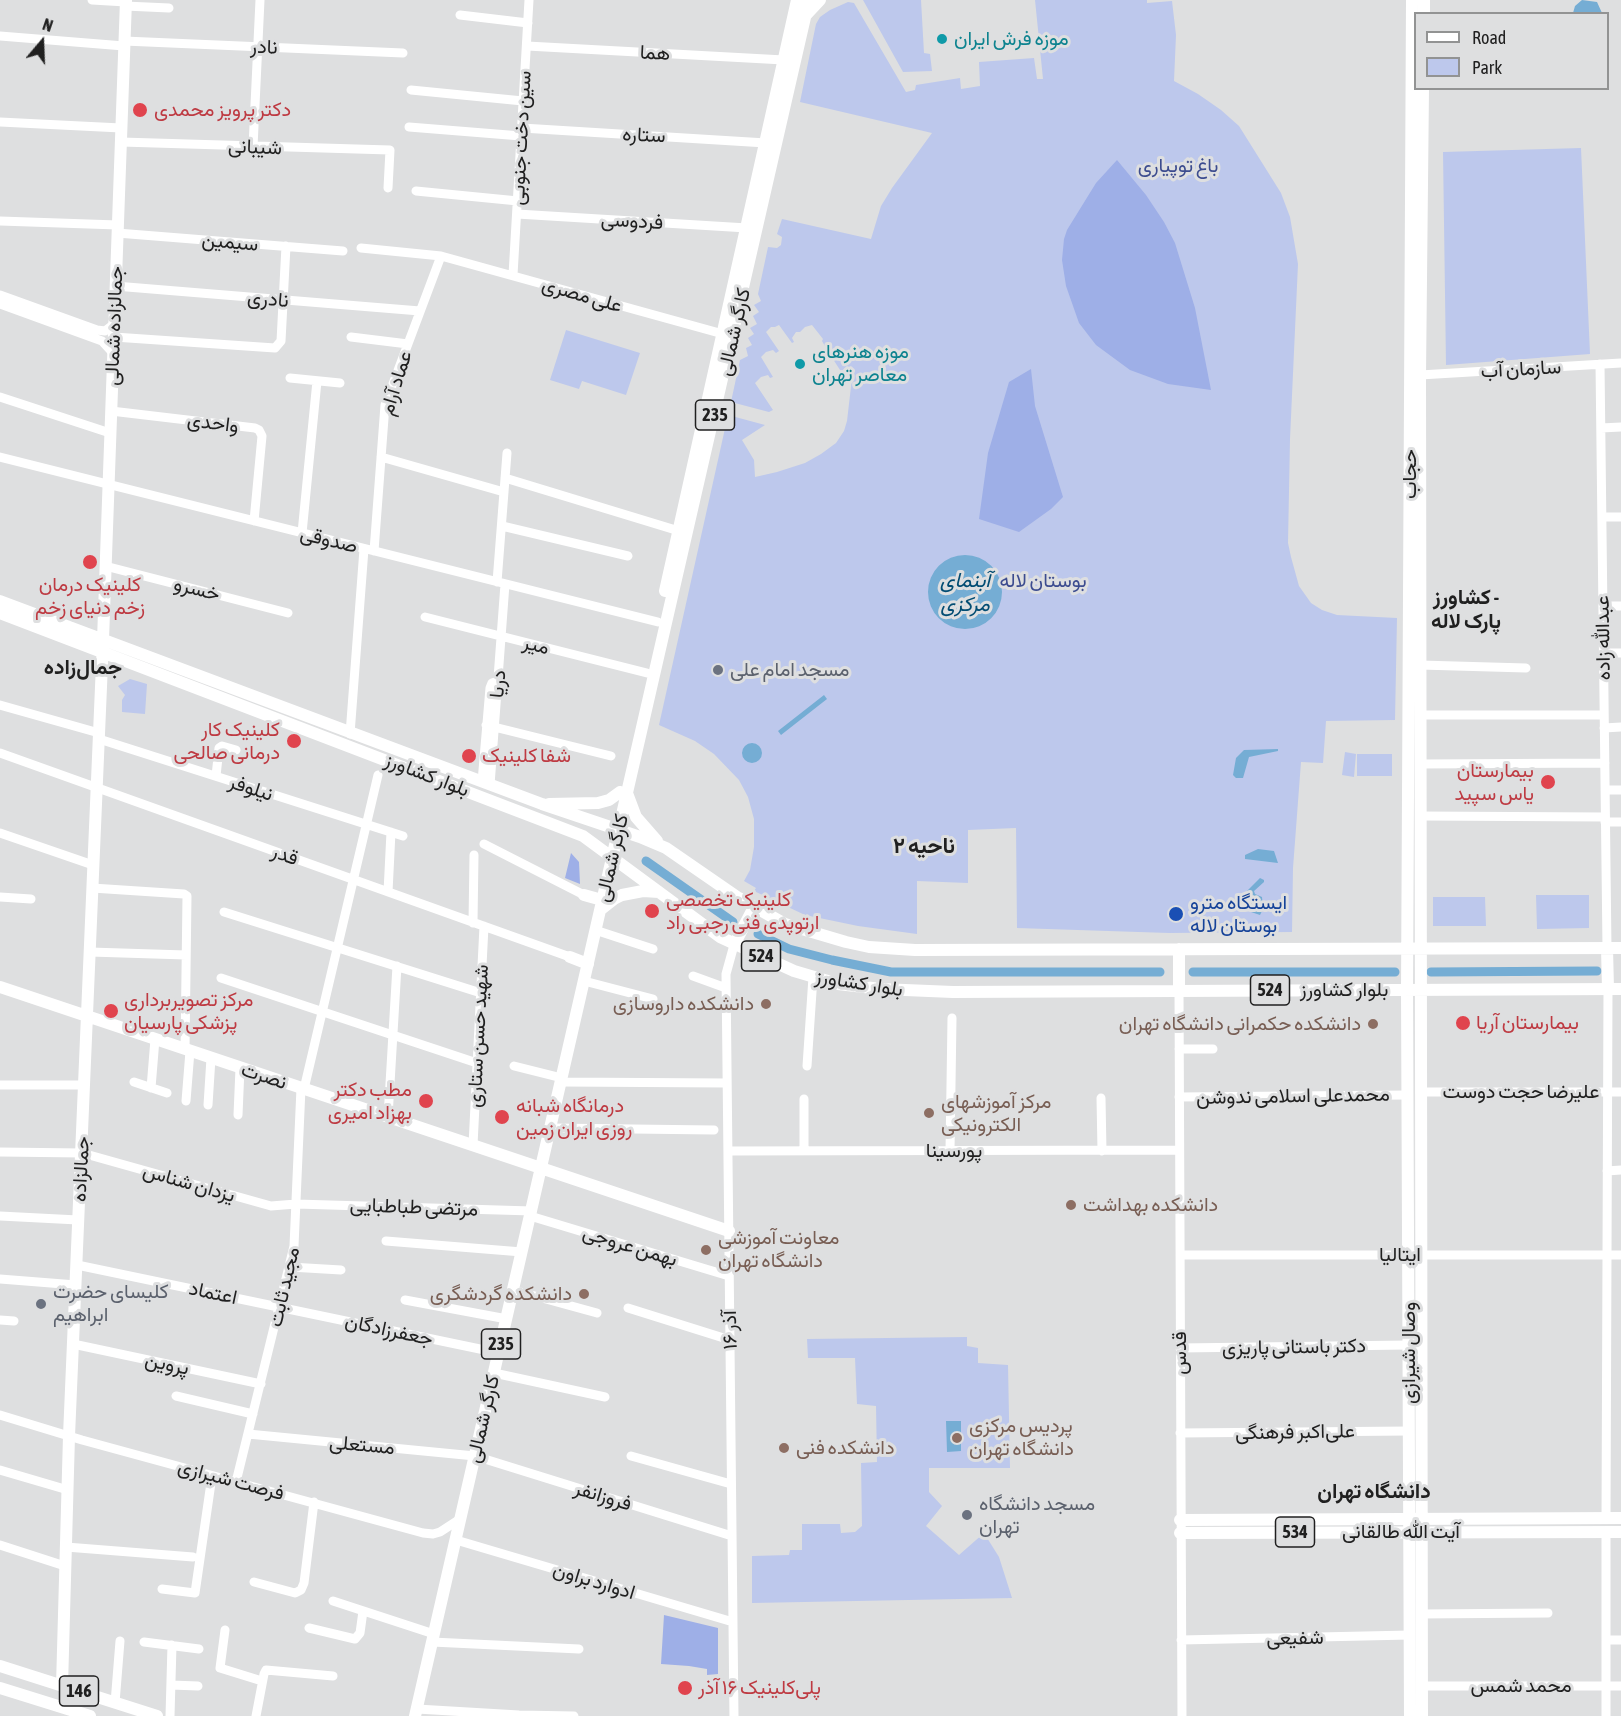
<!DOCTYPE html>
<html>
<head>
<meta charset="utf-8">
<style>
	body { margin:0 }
	#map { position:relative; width:1621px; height:1716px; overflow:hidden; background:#dedfe0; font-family:"Asap Condensed",sans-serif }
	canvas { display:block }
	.legend { position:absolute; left:1414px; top:12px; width:195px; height:78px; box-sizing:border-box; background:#dedfe0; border:2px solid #929393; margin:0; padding:8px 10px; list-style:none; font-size:18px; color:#202020 }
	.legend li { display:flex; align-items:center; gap:12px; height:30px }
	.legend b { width:30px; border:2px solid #929393 }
	.north { position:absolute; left:12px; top:12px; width:60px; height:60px; -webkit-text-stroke:4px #dedfe0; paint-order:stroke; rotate:19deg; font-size:16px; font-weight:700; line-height:24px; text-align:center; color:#202020 }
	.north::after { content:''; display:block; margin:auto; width:21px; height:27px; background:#202020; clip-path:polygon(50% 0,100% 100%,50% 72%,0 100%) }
</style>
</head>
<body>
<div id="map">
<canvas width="1621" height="1716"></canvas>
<ul class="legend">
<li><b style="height:8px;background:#fff"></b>Road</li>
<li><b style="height:16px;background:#bdc8ec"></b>Park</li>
</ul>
<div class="north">N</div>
</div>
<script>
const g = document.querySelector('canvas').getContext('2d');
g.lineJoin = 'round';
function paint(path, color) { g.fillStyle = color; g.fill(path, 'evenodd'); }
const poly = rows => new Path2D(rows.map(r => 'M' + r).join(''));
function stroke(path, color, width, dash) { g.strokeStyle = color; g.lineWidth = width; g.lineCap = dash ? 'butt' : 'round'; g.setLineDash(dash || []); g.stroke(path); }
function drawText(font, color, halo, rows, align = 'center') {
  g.font = font + ' "Asap Condensed",Vazirmatn,sans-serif'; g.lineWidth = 6; g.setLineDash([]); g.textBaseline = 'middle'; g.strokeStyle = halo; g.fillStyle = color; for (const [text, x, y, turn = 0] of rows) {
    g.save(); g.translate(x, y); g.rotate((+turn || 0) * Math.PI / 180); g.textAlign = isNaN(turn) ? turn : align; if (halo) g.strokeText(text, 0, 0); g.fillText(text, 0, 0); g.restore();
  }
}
const green = poly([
	[863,0,921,0,924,53,930,54,932,71,903,72],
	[1035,0,1147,0,1147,3,1172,1,1176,35,1174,81,1198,94,1221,110,1239,126,1281,193,1290,217,1298,264,1290,439,1288,543,1291,557,1299,586,1311,603,1322,610,1337,615,1397,618,1395,720,1326,721,1323,763,1301,762,1293,868,1292,932,1169,933,1017,928,1016,828,968,830,968,883,917,881,917,934,858,926,805,915,754,891,756,888,744,881,750,870,754,847,754,819,748,797,739,780,714,754,695,741,659,725,728,415,765,425,742,440,754,460,755,477,777,472,805,463,821,454,836,443,844,431,847,421,852,378,842,373,829,353,825,355,822,351,826,348,822,341,823,339,812,325,805,327,800,332,796,332,792,338,794,342,792,343,779,325,775,327,771,327,766,332,779,351,776,353,773,350,766,352,761,357,773,377,770,378,768,375,761,377,755,383,773,410,769,412,731,402,740,360,748,356,746,348,752,345,748,338,754,334,750,328,757,324,753,316,759,312,754,305,761,301,758,294,768,247,777,248,781,245,782,237,777,234,782,219,871,239,881,206,892,188,932,133,800,102,816,24,820,17,830,10,848,2,854,3,906,92,915,90,916,85,960,78,961,89,980,86,979,62,1034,58,1037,79,1043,79],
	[1581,148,1590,354,1446,365,1443,152],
	[566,330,640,353,626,395,582,381,579,389,550,380],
	[130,679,147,684,145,714,122,712,122,700,125,695,118,686],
	[1345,752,1356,754,1354,777,1342,775],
	[1357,754,1392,754,1392,776,1357,776],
	[1536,895,1589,895,1589,928,1537,929],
	[1433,897,1485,897,1486,926,1433,926],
	[967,1337,967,1346,978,1348,978,1363,1008,1365,1010,1468,929,1468,929,1492,942,1506,926,1526,959,1555,984,1533,999,1557,1012,1598,752,1603,752,1556,789,1555,790,1550,802,1550,802,1524,840,1524,841,1533,855,1532,862,1526,861,1463,877,1462,876,1406,857,1404,855,1358,808,1358,807,1339]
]);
const forest = poly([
	[1117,160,1146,195,1164,222,1175,243,1195,308,1211,390,1168,384,1130,370,1096,345,1079,323,1066,286,1062,260,1064,239,1067,230,1096,183],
	[1031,369,1035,406,1063,497,1051,509,1019,532,979,519,988,453,1009,382],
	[571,853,579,862,580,884,565,878],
	[664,1615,718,1628,718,1674,707,1675,707,1669,689,1666,661,1664]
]);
const water = poly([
	[1582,0,1597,2,1602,13,1573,13,1575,6],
	'928 592a37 37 0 1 1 74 0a37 37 0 1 1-74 0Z',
	[824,695,827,699,781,735,778,731],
	'742 753a10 10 0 1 1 20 0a10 10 0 1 1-20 0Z',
	[1278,749,1278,751,1249,757,1243,778,1236,778,1233,775,1236,758,1244,750],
	[1258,849,1274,851,1278,863,1245,859,1245,855],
	[1260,878,1264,880,1264,882,1254,891,1255,894,1262,897,1263,909,1260,915,1251,912,1244,894],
	[961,1421,961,1451,947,1452,946,1421]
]);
const canal = poly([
	[646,861,733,922],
	[758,934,789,949,832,960,891,972,1160,972],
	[1193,972,1395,972],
	[1431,972,1597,971]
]);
const minor = poly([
	[92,0,126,2],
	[125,6,169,8],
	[460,15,528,23],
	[0,36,124,46],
	[124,41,403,53],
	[527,46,784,60],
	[411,90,523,101],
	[0,122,121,128],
	[409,127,521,136],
	[522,128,766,143],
	[121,142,390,150,388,188],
	[253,147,260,0],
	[416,191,518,201],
	[517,214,747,228],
	[0,221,118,225],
	[117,233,343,251],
	[361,248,441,256,723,334],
	[513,275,529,0],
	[115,286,420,311],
	[0,295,97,330,105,331,114,324],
	[0,304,102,341,113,353],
	[114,337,275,348,281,341,286,246],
	[351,337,408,344],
	[1600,364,1607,948],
	[1420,375,1621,363],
	[290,378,340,383],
	[0,397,110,433],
	[111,411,255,428,259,430,262,436,254,521],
	[1601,428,1621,427],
	[0,457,658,622],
	[381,457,504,492],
	[505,478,679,531],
	[1602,517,1621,517],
	[502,526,628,556],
	[302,533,317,381],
	[374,551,385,405,441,256],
	[105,566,288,613],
	[497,582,507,453],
	[1603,606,1621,606],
	[425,617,647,673],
	[1603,653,1621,653],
	[1420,665,1526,668],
	[0,705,99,733],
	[1420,715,1604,715],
	[486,725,611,756],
	[1604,728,1621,727],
	[350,734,364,549],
	[99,739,403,836],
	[0,753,570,957],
	[1420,764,1605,763],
	[216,776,219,748,222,746,236,750],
	[482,782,490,688,492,683,498,681],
	[490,785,505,584],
	[1605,790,1621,790],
	[1420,816,1605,817],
	[1605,822,1621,822],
	[0,833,93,865],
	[484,844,584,895],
	[92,888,184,894,187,896,185,1049],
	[388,892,391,832],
	[0,897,31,899],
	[224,912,481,993],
	[473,923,474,855],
	[595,930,653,949],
	[90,952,186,955],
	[693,976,726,988],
	[221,978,477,1063],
	[584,981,653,999],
	[1179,991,1182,1716],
	[1179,1049,1213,1049],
	[514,1066,562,1078],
	[807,1066,813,977],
	[134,1082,167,1093],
	[561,1082,727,1083],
	[0,1085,84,1085],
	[151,1088,155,1039],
	[304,1089,378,775],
	[1420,1092,1621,1092],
	[1179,1097,1407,1095],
	[1101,1098,1102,1151],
	[186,1101,190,1051],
	[208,1105,211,1058],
	[238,1115,240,1068],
	[388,1117,397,966],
	[551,1128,714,1130],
	[473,1145,484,926],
	[728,1151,1179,1150],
	[804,1151,804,1099],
	[950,1151,952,1018],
	[0,1152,82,1153,271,1206,296,1204,532,1211],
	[1607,1171,1621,1170],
	[0,1216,78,1220],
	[530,1216,729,1276],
	[386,1241,522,1252],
	[1180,1255,1621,1255],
	[77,1265,499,1353],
	[290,1267,341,1270],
	[0,1279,76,1285],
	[513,1290,597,1313],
	[405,1300,507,1319],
	[628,1308,730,1340],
	[0,1320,14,1321],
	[73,1344,261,1384],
	[1180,1348,1408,1345],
	[494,1373,605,1397],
	[176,1396,253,1414],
	[0,1415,82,1440,423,1533,433,1534,440,1532,460,1519],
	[1180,1433,1409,1431],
	[248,1434,475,1456,732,1536],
	[631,1456,731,1484],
	[0,1470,68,1490],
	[236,1482,294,1246,301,1088],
	[1606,1518,1608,989],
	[1606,1532,1606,1716],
	[456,1540,733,1622],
	[0,1545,65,1566],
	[66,1547,193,1557],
	[254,1582,295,1593,301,1590,304,1583,314,1502],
	[162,1589,195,1593,212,1476],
	[333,1601,434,1634],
	[1421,1614,1548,1613],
	[309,1628,355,1639,360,1633,363,1611],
	[225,1630,220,1668,262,1681],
	[1181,1640,1410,1635],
	[1606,1640,1621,1640],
	[144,1642,199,1649],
	[432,1642,579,1649],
	[171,1685,198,1686],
	[1422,1686,1621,1686],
	[115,1703,120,1641],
	[417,1709,519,1715,574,1716],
	[170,1716,172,1645],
	[256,1716,264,1674,266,1670,333,1676],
	[734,1716,726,974,734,945]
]);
const major = poly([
	[1424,14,1424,0],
	[806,15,820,0],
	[665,591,797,0],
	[0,601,542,804,640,837,666,848,737,897,785,924,846,942,869,947,915,950,1621,948],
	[0,613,583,836,720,937,794,971,838,984,881,989,953,992,1621,989],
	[627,793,636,817,657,841],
	[549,804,598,803,609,800,620,792],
	[584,895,602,900],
	[600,910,614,899,622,895,643,891,659,892],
	[734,945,754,907],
	[1607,948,1608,989],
	[570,957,588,964],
	[0,987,729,1231],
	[1179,991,1179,949],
	[1180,1520,1621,1518],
	[1180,1533,1621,1532],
	[0,1666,157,1716],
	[62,1686,69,1436,103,640,126,0],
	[0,1688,90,1716],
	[415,1716,809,0],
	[1410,1716,1407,990,1412,0],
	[1422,1716,1420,375,1423,88]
]);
const markers = [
	[942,39,6,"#0f9aa8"],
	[140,110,8,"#e0444e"],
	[800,364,6,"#0f9aa8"],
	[90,562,8,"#e0444e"],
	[718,670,6,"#6b7280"],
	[294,741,8,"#e0444e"],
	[469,756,8,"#e0444e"],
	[1548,782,8,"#e0444e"],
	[652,911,8,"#e0444e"],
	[1176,914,8,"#1a4fb4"],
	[766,1004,6,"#8d6e63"],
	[111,1011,8,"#e0444e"],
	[1463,1023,8,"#e0444e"],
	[1373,1024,6,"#8d6e63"],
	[426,1101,8,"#e0444e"],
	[929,1113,6,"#8d6e63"],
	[502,1117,8,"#e0444e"],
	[1071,1205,6,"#8d6e63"],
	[706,1250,6,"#8d6e63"],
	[584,1294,6,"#8d6e63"],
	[41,1304,6,"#6b7280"],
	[957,1438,6,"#8d6e63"],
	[784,1448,6,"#8d6e63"],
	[967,1515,6,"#6b7280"],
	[685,1688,8,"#e0444e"]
];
const shields = [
	[715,415,39],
	[761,956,39],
	[1270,990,39],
	[501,1344,39],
	[1295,1532,39],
	[79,1691,39]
];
const shieldNames = [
	["235",715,415],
	["524",761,956],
	["524",1270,990],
	["235",501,1344],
	["534",1295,1532],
	["146",79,1691]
];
const cultureNames = [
	["موزه فرش ایران",954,39],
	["موزه هنرهای",812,352],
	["معاصر تهران",812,375]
];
const streetNames = [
	["نادر",264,47,2],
	["هما",655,53,3],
	["ستاره",644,135,3],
	["سین دخت جنوبی",521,138,-87],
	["شیبانی",255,147,2],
	["فردوسی",632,221,3],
	["سیمین",230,242,5],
	["علی مصری",582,295,16],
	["نادری",268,299,5],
	["جمالزاده شمالی",114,326,-88],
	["کارگر شمالی",734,332,-77],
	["سازمان آب",1521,369,-3],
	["عماد آرام",396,383,-73],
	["واحدی",213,423,7],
	["حجاب",1410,474,-90],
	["صدوقی",329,540,14],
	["خسرو",197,589,14],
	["عبدالله زاده",1603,638,-91],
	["میر",536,645,14],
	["دریا",498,684,-85],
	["بلوار کشاورز",427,775,21],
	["نیلوفر",251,788,18],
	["قدر",285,855,20],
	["کارگر شمالی",612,858,-77],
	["بلوار کشاورز",859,983,9],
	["بلوار کشاورز",1344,990],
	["شهید حسن ستاری",478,1036,-87],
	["نصرت",264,1076,18],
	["علیرضا حجت دوست",1521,1092],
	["محمدعلی اسلامی ندوشن",1293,1096,-1],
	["پورسینا",954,1151],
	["جمالزاده",81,1169,-87],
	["یزدان شناس",189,1183,16],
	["مرتضی طباطبایی",414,1207,2],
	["بهمن عروجی",630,1246,17],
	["ایتالیا",1400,1255],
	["مجید ثابت",284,1287,-77],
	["اعتماد",213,1293,12],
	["جعفرزادگان",389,1330,12],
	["۱۶ آذر",730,1330,-91],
	["دکتر باستانی پاریزی",1294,1347,-1],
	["قدس",1180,1353,-90],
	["وصال شیرازی",1409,1353,-90],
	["پروین",167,1364,12],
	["کارگر شمالی",483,1419,-77],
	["علی‌اکبر فرهنگی",1295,1432,-1],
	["مستعلی",362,1445,5],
	["فرصت شیرازی",231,1480,15],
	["فروزانفر",603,1496,17],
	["آیت الله طالقانی",1401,1532],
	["ادوارد براون",594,1581,17],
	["شفیعی",1295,1638,-1],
	["محمد شمس",1521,1686]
];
const healthNames = [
	["دکتر پرویز محمدی",154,110],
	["کلینیک درمان",90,585,"center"],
	["زخم دنیای زخم",90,608,"center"],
	["کلینیک کار",280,730,"right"],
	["درمانی صالحی",280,753,"right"],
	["شفا کلینیک",482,756],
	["بیمارستان",1534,771,"right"],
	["یاس سپید",1534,794,"right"],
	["کلینیک تخصصی",666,900],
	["ارتوپدی فنی رجبی راد",666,923],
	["مرکز تصویربرداری",124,1000],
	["پزشکی پارسیان",124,1023],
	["بیمارستان آریا",1476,1023],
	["مطب دکتر",412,1090,"right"],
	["بهزاد امیری",412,1113,"right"],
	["درمانگاه شبانه",516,1106],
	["روزی ایران زمین",516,1129],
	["پلی‌کلینیک ۱۶ آذر",698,1688]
];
const parkNames = [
	["باغ توپیاری",1178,166],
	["بوستان لاله",1043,581]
];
const worshipNames = [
	["مسجد امام علی",730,670],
	["کلیسای حضرت",53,1292],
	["ابراهیم",53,1315],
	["مسجد دانشگاه",979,1504],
	["تهران",979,1527]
];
const transitNames = [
	["ایستگاه مترو",1190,903],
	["بوستان لاله",1190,926]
];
const educationNames = [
	["دانشکده داروسازی",754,1004,"right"],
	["دانشکده حکمرانی دانشگاه تهران",1361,1024,"right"],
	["مرکز آموزشهای",941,1102],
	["الکترونیکی",941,1125],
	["دانشکده بهداشت",1083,1205],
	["معاونت آموزشی",718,1238],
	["دانشگاه تهران",718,1261],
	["دانشکده گردشگری",572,1294,"right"],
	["پردیس مرکزی",969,1426],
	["دانشگاه‌ تهران",969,1449],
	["دانشکده فنی",796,1448]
];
const waterNames = [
	["آبنمای",965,580],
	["مرکزی",965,604]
];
const neighbourhoodNames = [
	["کشاورز -",1466,597],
	["پارک لاله",1466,621],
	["جمال‌زاده",83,667],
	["دانشگاه تهران",1374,1491]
];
const quarterNames = [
	["ناحیه ۲",924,846]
];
paint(green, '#bdc8ec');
paint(forest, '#9eafe7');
paint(water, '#75add4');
stroke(canal, '#75add4', 9);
stroke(minor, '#fff', 9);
stroke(major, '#fff', 12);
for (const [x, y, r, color] of markers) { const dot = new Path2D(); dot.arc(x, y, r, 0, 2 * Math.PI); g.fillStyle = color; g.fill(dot); stroke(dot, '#dedfe0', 2); }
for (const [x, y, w] of shields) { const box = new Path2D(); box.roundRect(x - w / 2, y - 15, w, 30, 4.5); g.fillStyle = '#dedfe0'; g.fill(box); stroke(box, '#202020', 1.5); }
drawText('bold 18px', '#202020', null, shieldNames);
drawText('20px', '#0d838f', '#dedfe0', cultureNames, 'left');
drawText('20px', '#202020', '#dedfe0', streetNames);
drawText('20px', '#be3a42', '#dedfe0', healthNames, 'left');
drawText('20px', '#3c4c8f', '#dedfe0', parkNames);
drawText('20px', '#5b616d', '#dedfe0', worshipNames, 'left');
drawText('20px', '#164399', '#dedfe0', transitNames, 'left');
drawText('20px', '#785e54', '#dedfe0', educationNames, 'left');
drawText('italic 21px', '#034d73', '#dedfe0', waterNames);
drawText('bold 21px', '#202020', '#dedfe0', neighbourhoodNames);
drawText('bold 22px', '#202020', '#dedfe0', quarterNames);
</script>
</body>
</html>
